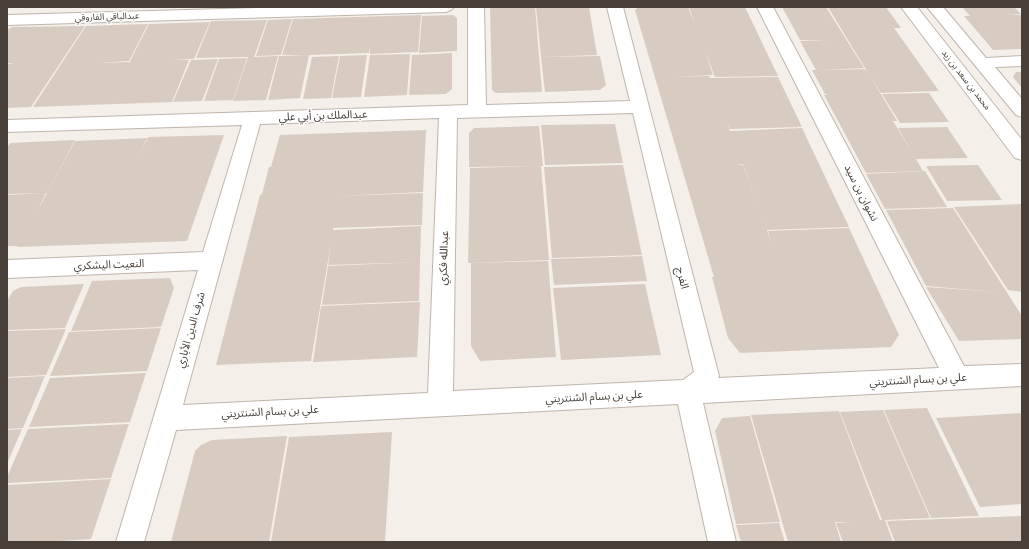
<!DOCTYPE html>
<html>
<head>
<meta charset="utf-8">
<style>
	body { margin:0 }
	#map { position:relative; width:1029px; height:549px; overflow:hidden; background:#f4efe9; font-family:"PT Sans Narrow",sans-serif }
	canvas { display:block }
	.frame { position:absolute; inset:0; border:8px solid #473f38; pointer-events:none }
</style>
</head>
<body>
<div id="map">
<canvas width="1029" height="549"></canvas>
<div class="frame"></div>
</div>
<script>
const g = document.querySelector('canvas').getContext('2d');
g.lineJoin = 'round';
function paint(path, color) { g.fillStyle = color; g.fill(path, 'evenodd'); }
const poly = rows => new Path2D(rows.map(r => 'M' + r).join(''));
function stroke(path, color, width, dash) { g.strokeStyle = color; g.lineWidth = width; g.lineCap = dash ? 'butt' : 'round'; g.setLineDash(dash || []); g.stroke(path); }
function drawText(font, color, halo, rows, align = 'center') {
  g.font = font + ' "PT Sans Narrow","Noto Sans Arabic",sans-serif'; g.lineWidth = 3; g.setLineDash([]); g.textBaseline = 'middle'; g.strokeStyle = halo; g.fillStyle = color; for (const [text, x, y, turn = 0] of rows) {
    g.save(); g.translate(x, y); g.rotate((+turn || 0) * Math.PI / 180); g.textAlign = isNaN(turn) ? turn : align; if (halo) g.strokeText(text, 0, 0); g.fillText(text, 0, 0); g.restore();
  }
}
const building = poly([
	[490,7,535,7,542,92,496,93,492,90],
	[536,7,589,7,597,55,541,57],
	[639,7,688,7,695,25,689,7,745,7,778,76,715,77,705,51,713,75,675,77,709,76,710,78,778,77,802,127,730,129,727,120,730,131,802,128,849,227,767,230,760,210,771,242,768,231,849,228,899,335,891,347,740,353,728,338,712,277,714,277,635,10],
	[736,164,743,164,759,207,743,165],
	[782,7,826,7,864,68,820,70,866,69,897,121,893,121,913,154,898,128,947,127,968,158,916,159,923,171,866,173,824,95,829,94,825,94,812,70,816,70,800,41,827,40,800,40],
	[828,7,886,7,901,28,894,28,939,91,881,93,860,60,874,59,860,60],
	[962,7,1014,7,1021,14,1008,15,1022,15,1022,49,993,50,964,16,970,16],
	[421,15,418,52,370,54,370,47,369,53,309,55,300,98,268,100,279,56,307,56,282,55,293,19],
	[453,15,457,18,457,51,419,53,422,16],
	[292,19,281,55,256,56,268,20],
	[267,20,254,57,278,56,266,100,233,101,248,57,196,58,211,21],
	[210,22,194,59,171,60,189,60,172,102,33,107,86,26,148,24,129,61,98,63,131,62,130,61,149,24],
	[85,26,31,107,7,108,7,64,15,63,7,63,7,30,12,27],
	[452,53,452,89,446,94,409,95,412,55],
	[410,54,407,95,364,97,370,55],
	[367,55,361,97,332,98,340,56],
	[339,56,331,98,303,99,312,57],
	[600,56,606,85,600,90,545,92,541,57],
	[247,58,233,100,204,101,219,59],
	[218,59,202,101,173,102,191,60],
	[1016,72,1022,72,1022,88,1013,77],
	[929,93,949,122,900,123,882,94],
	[615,124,623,163,545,165,541,125],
	[539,126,543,166,469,167,469,133,474,128],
	[426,130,423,192,338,196,423,193,422,225,333,228,333,230,421,226,420,262,328,265,331,243,311,361,216,365,260,195,262,194,269,167,271,167,280,135],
	[224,135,187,241,17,247,18,246,7,246,7,195,46,193,38,210,75,141,147,138,139,156,148,137],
	[75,140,47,193,7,194,7,148,10,143],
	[623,165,642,255,552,258,544,167],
	[978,165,1002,200,947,201,926,166],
	[541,166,549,260,468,263,470,168],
	[925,171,947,207,885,209,866,174],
	[1022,204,1022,292,1008,290,954,207],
	[953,208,1022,316,1022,339,959,341,926,287,997,292,926,286,906,248,917,247,906,248,886,210],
	[642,256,647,281,554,285,551,259],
	[548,261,556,357,480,361,471,346,471,263],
	[420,262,419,301,322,305,328,266],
	[170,278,174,288,161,327,71,331,92,281],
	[84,284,65,328,7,330,7,301,13,291,21,287],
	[645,284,661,355,561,360,553,288],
	[420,302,417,357,313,362,321,306],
	[161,328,147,371,50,376,69,332],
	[66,329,46,375,7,377,7,331],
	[146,373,130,422,29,427,50,378],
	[45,376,23,428,7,429,7,378],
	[927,408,979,516,931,518,884,410],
	[883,410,930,518,885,520,893,542,843,542,836,523,851,522,835,522,841,542,788,542,751,415,795,413,832,522,795,413,839,411,880,520,882,520,840,412],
	[1022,413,1022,504,980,507,936,418],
	[750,416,780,522,736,524,715,431,722,418],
	[129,424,111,478,7,483,7,477,28,429],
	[22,429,7,464,7,430],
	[392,432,385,542,271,542,289,437],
	[287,436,269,542,171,542,195,451,201,445,212,440],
	[111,479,91,539,47,542,7,542,7,485],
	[1022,516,1022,542,895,542,887,521],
	[779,523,785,542,741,542,736,525]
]);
const street = poly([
	[293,7,454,7,451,10,446,12,7,25,7,15,293,7],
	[468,7,484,7,486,105,630,101,607,7,623,7,719,376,718,378,939,368,757,7,773,7,964,366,1022,364,1022,386,703,403,736,542,708,542,678,404,176,430,144,542,116,542,198,270,7,278,7,260,203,252,242,125,7,132,7,120,468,105,468,7],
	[633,113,694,372,683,380,453,391,457,118,633,113],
	[439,118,428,393,183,405,260,124,439,118],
	[901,7,917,7,1022,140,1022,160,1015,158,901,7],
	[927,7,943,7,986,58,1022,56,1022,66,995,67,1022,99,1022,117,1016,115,927,7]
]);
const farStreetnames = [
	["عبدالباقي الفاروقي",107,17,-2],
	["محمد بن سعد بن زيد",966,80,52]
];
const streetNames = [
	["عبدالملك بن أبي علي",323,116,-2],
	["نشوان بن سيد",861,193,63],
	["عبدالله فكري",444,258,-88],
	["النعيت اليشكري",109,265,-2],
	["الفرج",682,278,76],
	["شرف الدين الأباري",191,330,-74],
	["علي بن بسام الشنتريني",918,380,-3],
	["علي بن بسام الشنتريني",594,397,-3],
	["علي بن بسام الشنتريني",270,412,-3]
];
paint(building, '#d8ccc2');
stroke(street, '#bfb5ac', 2);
paint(street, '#fff');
drawText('9px', '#473f38', '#fff', farStreetnames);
drawText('11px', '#473f38', '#fff', streetNames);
</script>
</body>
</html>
